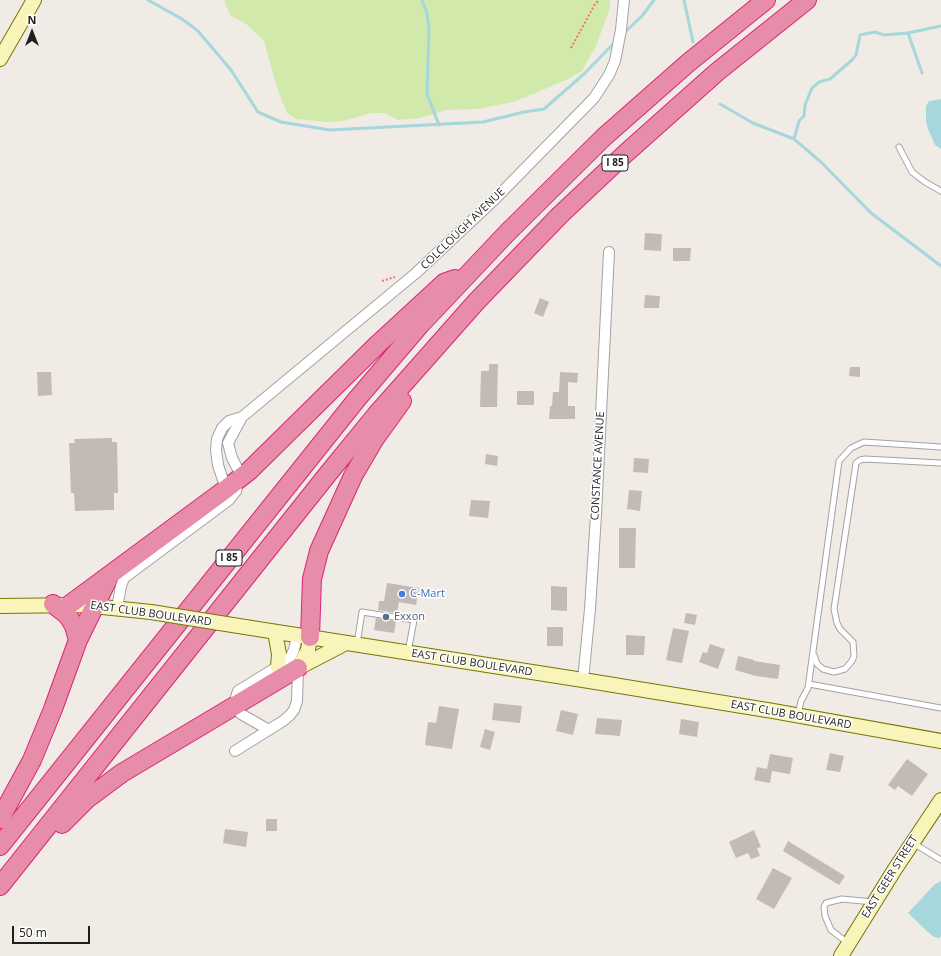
<!DOCTYPE html>
<html>
<head>
<meta charset="utf-8">
<style>
	body { margin:0 }
	#map { position:relative; width:941px; height:956px; overflow:hidden; background:#f0ebe5; font-family:"Open Sans",sans-serif }
	canvas { display:block }
	.north { position:absolute; left:12px; top:12px; width:40px; height:40px; -webkit-text-stroke:3px #fff; paint-order:stroke; rotate:0deg; font-size:11px; font-weight:700; line-height:16px; text-align:center; color:#1f1f1f }
	.north::after { content:''; display:block; margin:auto; width:14px; height:18px; background:#1f1f1f; clip-path:polygon(50% 0,100% 100%,50% 72%,0 100%) }
	.scale { position:absolute; left:12px; top:926px; width:78px; height:18px; box-sizing:border-box; border:2px solid #1f1f1f; border-top:0; padding-left:5px; font-size:12px; line-height:14px; white-space:nowrap; color:#1f1f1f; -webkit-text-stroke:3px #fff; paint-order:stroke }
</style>
</head>
<body>
<div id="map">
<canvas width="941" height="956"></canvas>
<div class="north">N</div>
<div class="scale">50 m</div>
</div>
<script>
const g = document.querySelector('canvas').getContext('2d');
g.lineJoin = 'round';
function paint(path, color) { g.fillStyle = color; g.fill(path, 'evenodd'); }
const poly = rows => new Path2D(rows.map(r => 'M' + r).join(''));
function stroke(path, color, width, dash) { g.strokeStyle = color; g.lineWidth = width; g.lineCap = dash ? 'butt' : 'round'; g.setLineDash(dash || []); g.stroke(path); }
function drawText(font, color, halo, rows, align = 'center') {
  g.font = font + ' "Open Sans",sans-serif'; g.lineWidth = 3; g.setLineDash([]); g.textBaseline = 'middle'; g.strokeStyle = halo; g.fillStyle = color; for (const [text, x, y, turn = 0] of rows) {
    g.save(); g.translate(x, y); g.rotate((+turn || 0) * Math.PI / 180); g.textAlign = isNaN(turn) ? turn : align; if (halo) g.strokeText(text, 0, 0); g.fillText(text, 0, 0); g.restore();
  }
}
const grass = poly([
	[224,0,610,0,610,8,596,46,582,71,568,79,538,92,513,102,478,109,446,110,420,118,398,120,385,113,371,113,343,121,324,122,296,119,287,113,277,88,264,41,246,24,230,15]
]);
const water = poly([
	[941,99,941,149,935,145,928,129,926,121,926,106,929,101],
	[941,881,941,935,940,938,934,937,928,932,908,913,934,885]
]);
const stream = poly([
	[148,0,182,19,198,31,231,70,258,112,281,122,330,130,483,122,524,112,544,109,584,74,616,41],
	[422,0,427,13,429,30,427,94,439,125],
	[684,0,693,42],
	[624,33,642,16,654,0],
	[908,33,922,73],
	[720,104,753,123,794,139,822,163,871,213,941,266],
	[794,139,799,121,804,116,805,105,812,88,819,82,830,79,852,60,856,55,860,35,875,32,884,35,908,33,941,26]
]);
const building = poly([
	[645,233,662,234,661,251,644,250],
	[673,248,691,248,690,261,673,261],
	[645,295,660,296,659,308,644,308],
	[540,298,549,302,543,317,534,313],
	[489,364,498,364,497,407,480,407,481,371,489,371],
	[850,367,860,367,860,377,849,376],
	[37,372,51,372,52,395,38,396],
	[560,372,578,373,577,383,568,382,568,406,575,406,575,419,549,419,550,406,552,406,553,392,559,392],
	[517,391,534,391,534,405,517,405],
	[112,438,112,442,117,442,118,493,114,493,114,510,75,511,74,493,71,493,69,443,75,443,74,439],
	[486,454,498,456,497,466,485,464],
	[634,458,649,459,648,473,633,472],
	[629,490,642,491,640,511,627,509],
	[471,500,490,501,488,518,469,516],
	[619,528,636,528,635,568,619,568],
	[387,583,419,588,416,605,399,602,397,613,378,610,379,601,384,601],
	[551,586,567,587,567,611,551,610],
	[686,613,697,615,695,625,684,623],
	[376,618,396,621,394,633,374,630],
	[547,627,563,627,563,646,547,646],
	[673,628,689,631,682,663,666,660],
	[626,635,645,636,644,655,626,655],
	[710,644,725,649,718,669,699,662,703,652,707,653],
	[738,656,754,660,754,661,780,665,778,679,756,676,735,670],
	[494,703,522,706,520,723,492,720],
	[439,706,459,709,452,749,425,745,428,722,436,723],
	[561,710,578,714,573,735,556,731],
	[597,718,622,720,620,736,595,734],
	[681,719,699,722,697,737,679,734],
	[485,729,495,732,490,750,480,747],
	[830,753,844,756,840,772,826,770],
	[770,754,793,758,790,774,772,771,770,783,754,780,757,767,767,769],
	[907,759,928,774,912,796,898,786,895,790,888,785],
	[266,819,277,819,277,831,266,831],
	[225,829,248,832,246,847,223,843],
	[754,830,761,847,757,848,760,856,751,859,748,853,736,858,729,842],
	[788,841,845,876,839,885,783,851],
	[773,868,792,878,774,909,756,899]
]);
const path = poly([
	[571,48,595,4,599,0],
	[382,281,395,277]
]);
const lane = poly([
	[899,147,912,172,925,182,941,191],
	[357,644,362,612,414,620,408,652],
	[814,655,817,664,823,669,834,672,845,669,852,661,854,656,853,642,840,629,837,623,834,609,856,463,860,460,865,459,941,463],
	[809,684,941,708],
	[798,715,801,701,808,688,839,461,851,448,864,442,941,447],
	[913,843,941,860],
	[848,943,831,930,825,916,824,907,826,903,842,899,873,902]
]);
const street = poly([
	[242,477,232,458,228,443,242,417],
	[226,489,218,465,216,450,217,439,222,428,229,421,242,417,416,273,495,199,594,98,609,75,615,61,621,30,624,0],
	[117,608,121,586,124,578,229,500,236,491,237,487,235,483],
	[583,680,590,609,596,515,609,252],
	[269,730,241,714,235,706,236,697,238,691,285,662,291,656,294,650,297,636],
	[235,751,283,721,290,715,294,710,297,701,298,668]
]);
const secondary = poly([
	[0,59,34,0],
	[0,606,83,605,151,612],
	[245,627,583,680,773,711,941,741],
	[275,632,279,654,278,667],
	[298,668,346,643],
	[298,668,308,650,310,637],
	[841,956,895,869,941,800]
]);
const highway = poly([
	[53,604,67,615,70,619,74,626,78,640],
	[69,605,226,489,249,471,379,343,444,283,455,279],
	[310,637,312,579,319,551,353,476,374,440,402,401],
	[0,819,32,760,53,709,78,640,108,579],
	[62,824,87,799,122,773,298,668],
	[0,846,357,399,420,325,508,232,604,137,688,63,766,0],
	[0,886,327,475,376,415,476,302,560,215,626,153,717,72,807,0]
]);
const secondaryBridge = poly([
	[151,612,245,627]
]);
const markers = [
	[402,594,4,"#3f7fe0"],
	[386,617,4,"#5c6f8a"]
];
const shields = [
	[615,163,26],
	[229,558,26]
];
const shieldNames = [
	["I 85",615,163],
	["I 85",229,558]
];
const streetNames = [
	["COLCLOUGH AVENUE",463,229,-44],
	["CONSTANCE AVENUE",598,466,-87],
	["EAST CLUB BOULEVARD",151,614,8],
	["EAST CLUB BOULEVARD",472,663,9],
	["EAST CLUB BOULEVARD",791,715,10],
	["EAST GEER STREET",890,877,-58]
];
const shopNames = [
	["C-Mart",410,594]
];
const serviceNames = [
	["Exxon",394,617]
];
paint(grass, '#d1eaab');
paint(water, '#a6d7dd');
stroke(stream, '#a6d7dd', 3);
paint(building, '#c4bab5');
stroke(lane, '#a3a3a3', 7);
stroke(street, '#a3a3a3', 12);
stroke(secondary, '#777605', 16);
stroke(highway, '#da2679', 20);
stroke(path, '#f96d6f', 2, [2, 2]);
stroke(lane, '#fff', 5);
stroke(street, '#fff', 10);
stroke(secondary, '#f9f5ba', 14);
stroke(highway, '#e78da9', 18);
stroke(secondaryBridge, '#777605', 16, []);
stroke(secondaryBridge, '#f9f5ba', 14);
for (const [x, y, r, color] of markers) { const dot = new Path2D(); dot.arc(x, y, r, 0, 2 * Math.PI); g.fillStyle = color; g.fill(dot); stroke(dot, '#fff', 1.5); }
for (const [x, y, w] of shields) { const box = new Path2D(); box.roundRect(x - w / 2, y - 8, w, 16, 3); g.fillStyle = '#fff'; g.fill(box); stroke(box, '#1f1f1f', 1); }
drawText('bold 10px', '#1f1f1f', null, shieldNames);
drawText('11px', '#1f1f1f', '#fff', streetNames);
drawText('11px', '#366cbe', '#fff', shopNames, 'left');
drawText('11px', '#4e5e75', '#fff', serviceNames, 'left');
</script>
</body>
</html>
